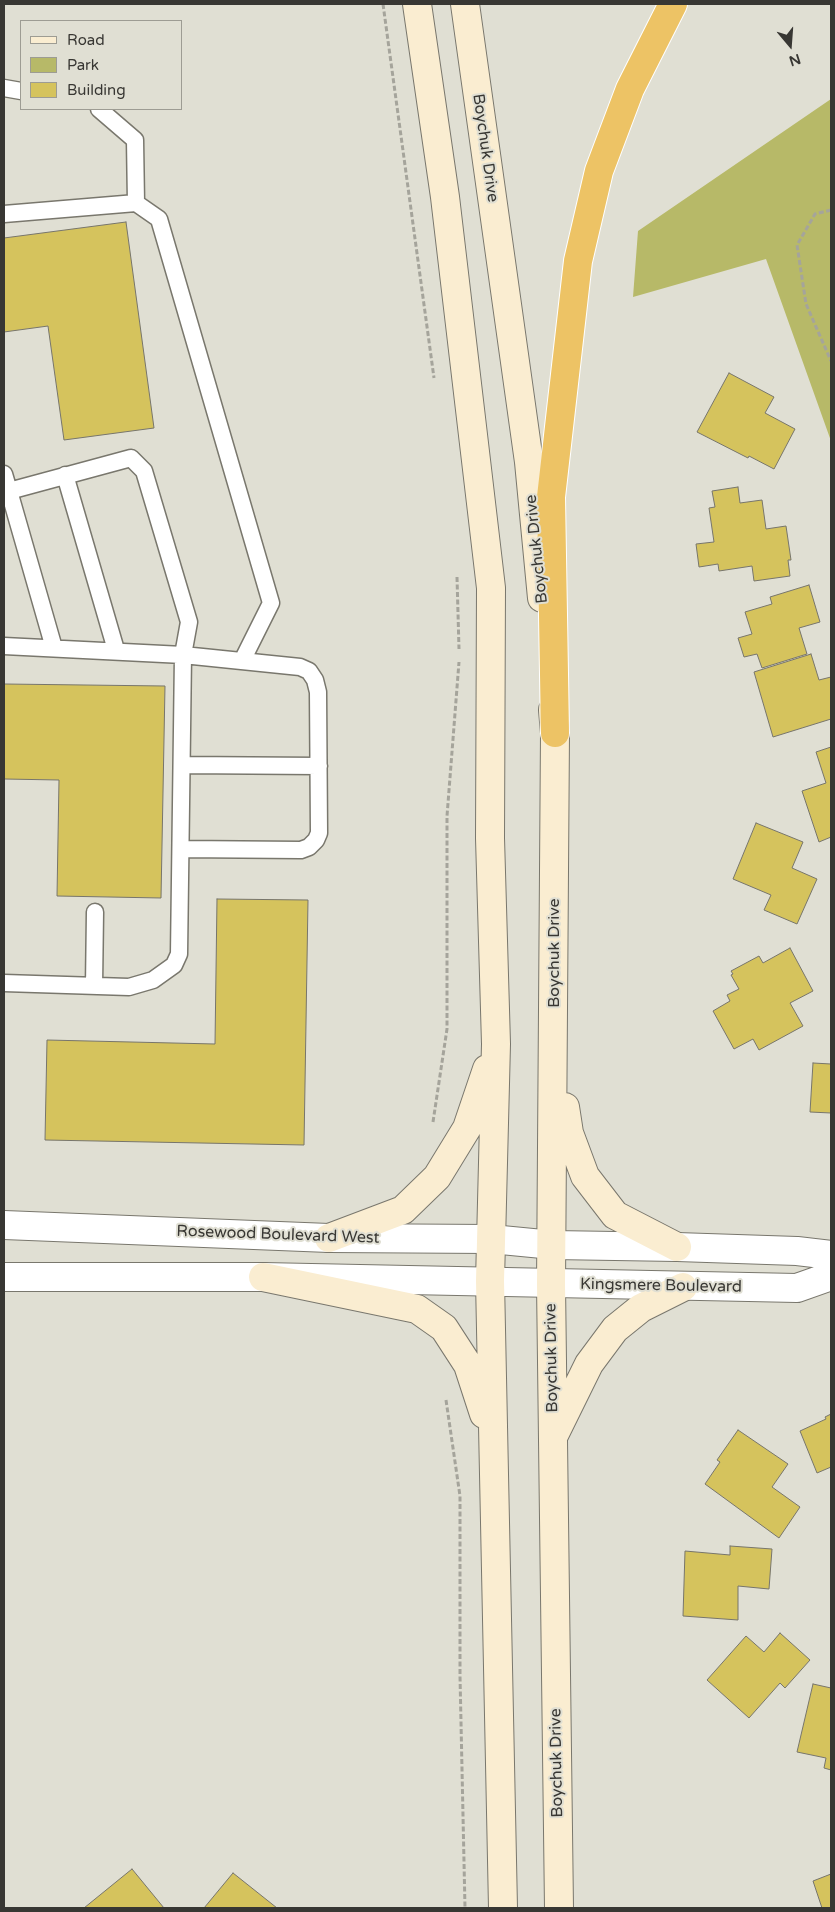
<!DOCTYPE html>
<html>
<head>
<meta charset="utf-8">
<style>
	body { margin:0 }
	#map { position:relative; width:835px; height:1912px; overflow:hidden; background:#e0dfd3; font-family:"Varela Round",sans-serif }
	canvas { display:block }
	.frame { position:absolute; inset:0; border:5px solid #383733; pointer-events:none }
	.legend { position:absolute; left:20px; top:20px; width:162px; height:90px; box-sizing:border-box; background:#e0dfd3; border:1px solid #9d9c93; margin:0; padding:6px 9px; list-style:none; font-size:15px; color:#383733 }
	.legend li { display:flex; align-items:center; gap:10px; height:25px }
	.legend b { width:25px; border:1px solid #9d9c93 }
	.north { position:absolute; left:765px; top:20px; width:50px; height:50px; -webkit-text-stroke:4px #e0dfd3; paint-order:stroke; rotate:162deg; font-size:14px; font-weight:700; line-height:20px; text-align:center; color:#383733 }
	.north::after { content:''; display:block; margin:auto; width:18px; height:22px; background:#383733; clip-path:polygon(50% 0,100% 100%,50% 72%,0 100%) }
</style>
</head>
<body>
<div id="map">
<canvas width="835" height="1912"></canvas>
<div class="frame"></div>
<ul class="legend">
<li><b style="height:6px;background:#faedd1"></b>Road</li>
<li><b style="height:14px;background:#b7b968"></b>Park</li>
<li><b style="height:14px;background:#d5c35d"></b>Building</li>
</ul>
<div class="north">N</div>
</div>
<script>
const g = document.querySelector('canvas').getContext('2d');
g.lineJoin = 'round';
function paint(path, color) { g.fillStyle = color; g.fill(path, 'evenodd'); }
const poly = rows => new Path2D(rows.map(r => 'M' + r).join(''));
function stroke(path, color, width, dash) { g.strokeStyle = color; g.lineWidth = width; g.lineCap = dash ? 'butt' : 'round'; g.setLineDash(dash || []); g.stroke(path); }
function drawText(font, color, halo, rows, align = 'center') {
  g.font = font + ' "Varela Round",sans-serif'; g.lineWidth = 4; g.setLineDash([]); g.textBaseline = 'middle'; g.strokeStyle = halo; g.fillStyle = color; for (const [text, x, y, turn = 0] of rows) {
    g.save(); g.translate(x, y); g.rotate((+turn || 0) * Math.PI / 180); g.textAlign = isNaN(turn) ? turn : align; if (halo) g.strokeText(text, 0, 0); g.fillText(text, 0, 0); g.restore();
  }
}
const green = poly([
	[831,99,831,441,766,259,633,297,638,231]
]);
const building = poly([
	[126,222,154,428,64,440,48,326,4,332,4,238,126,222],
	[729,373,774,397,765,413,795,429,774,469,749,456,748,458,697,432,729,373],
	[738,487,740,503,762,500,766,529,786,526,791,560,788,560,790,576,754,581,752,566,719,571,718,564,699,567,696,544,714,542,709,508,715,507,712,491,738,487],
	[809,585,820,622,799,628,807,654,762,668,757,654,744,657,738,638,752,634,745,612,772,604,770,597,809,585],
	[811,654,819,680,831,677,831,719,773,737,754,672,811,654],
	[4,684,165,686,161,898,57,896,59,780,4,779,4,684],
	[831,747,831,837,819,842,802,791,826,783,816,752,831,747],
	[756,823,803,842,792,868,817,879,797,924,764,910,771,895,733,879,756,823],
	[217,899,308,900,304,1145,45,1140,47,1040,215,1044,217,899],
	[790,948,813,991,790,1003,803,1026,759,1050,753,1039,734,1049,713,1011,730,1001,727,995,739,989,731,975,733,974,731,971,759,956,763,963,790,948],
	[813,1063,831,1064,831,1113,810,1112,813,1063],
	[831,1414,831,1467,817,1473,800,1431,826,1419,825,1417,831,1414],
	[738,1430,788,1464,772,1487,800,1507,779,1538,705,1484,720,1462,717,1460,738,1430],
	[730,1546,772,1549,769,1589,738,1586,738,1620,683,1616,685,1551,730,1555,730,1546],
	[780,1633,810,1660,785,1688,780,1683,749,1718,707,1680,746,1636,764,1652,780,1633],
	[813,1684,831,1688,831,1770,824,1768,826,1758,797,1752,813,1684],
	[132,1869,164,1908,84,1908,132,1869],
	[233,1873,277,1908,204,1908,233,1873],
	[831,1874,831,1908,822,1908,813,1881,831,1874]
]);
const path = poly([
	[383,4,434,378],
	[831,210,815,214,797,245,806,304,831,361],
	[457,577,459,649],
	[433,1122,447,1029,447,816,459,662],
	[446,1400,460,1496,460,1676,465,1908]
]);
const service = poly([
	[4,88,21,91],
	[99,109,135,140,136,203],
	[4,214,136,203,159,219,271,603,242,661],
	[4,474,9,491],
	[65,475,116,650],
	[4,646,183,655,189,622,144,471,131,458,9,491,54,648],
	[182,765,319,766],
	[4,983,129,987,153,980,174,965,179,954,183,655,300,667,309,671,315,680,318,692,319,833,316,840,309,847,301,850,181,849],
	[94,986,95,912]
]);
const tertiary = poly([
	[4,1225,329,1238,491,1239,553,1245,677,1247,797,1251,831,1255],
	[4,1277,263,1277,797,1288,831,1276]
]);
const secondary = poly([
	[417,4,445,197,491,588,490,838,496,1044,490,1281,503,1908],
	[465,4,529,462,542,598],
	[553,710,555,733,551,1284,559,1908],
	[565,1107,569,1133,585,1176,615,1215,677,1247],
	[329,1238,403,1210,437,1177,467,1128,487,1069],
	[263,1277,417,1309,444,1328,468,1365,484,1414],
	[554,1435,589,1364,615,1329,641,1308,683,1287]
]);
const motorway = poly([
	[555,733,551,497,578,261,599,171,630,89,673,4]
]);
const streetNames = [
	["Boychuk Drive",485,148,82],
	["Boychuk Drive",537,549,-96],
	["Boychuk Drive",555,953,-90],
	["Rosewood Boulevard West",278,1235,2],
	["Kingsmere Boulevard",661,1286,1],
	["Boychuk Drive",552,1358,-91],
	["Boychuk Drive",557,1763,-91]
];
paint(green, '#b7b968');
paint(building, '#d5c35d');
stroke(building, '#77756b', 1);
stroke(service, '#79776d', 19);
stroke(tertiary, '#79776d', 30);
stroke(secondary, '#79776d', 30);
stroke(motorway, '#fff', 30);
stroke(path, '#a5a49b', 3, [5, 2.5]);
stroke(service, '#fff', 16);
stroke(tertiary, '#fff', 28);
stroke(secondary, '#faedd1', 28);
stroke(motorway, '#edc365', 28);
drawText('16px', '#383733', '#e0dfd3', streetNames);
</script>
</body>
</html>
